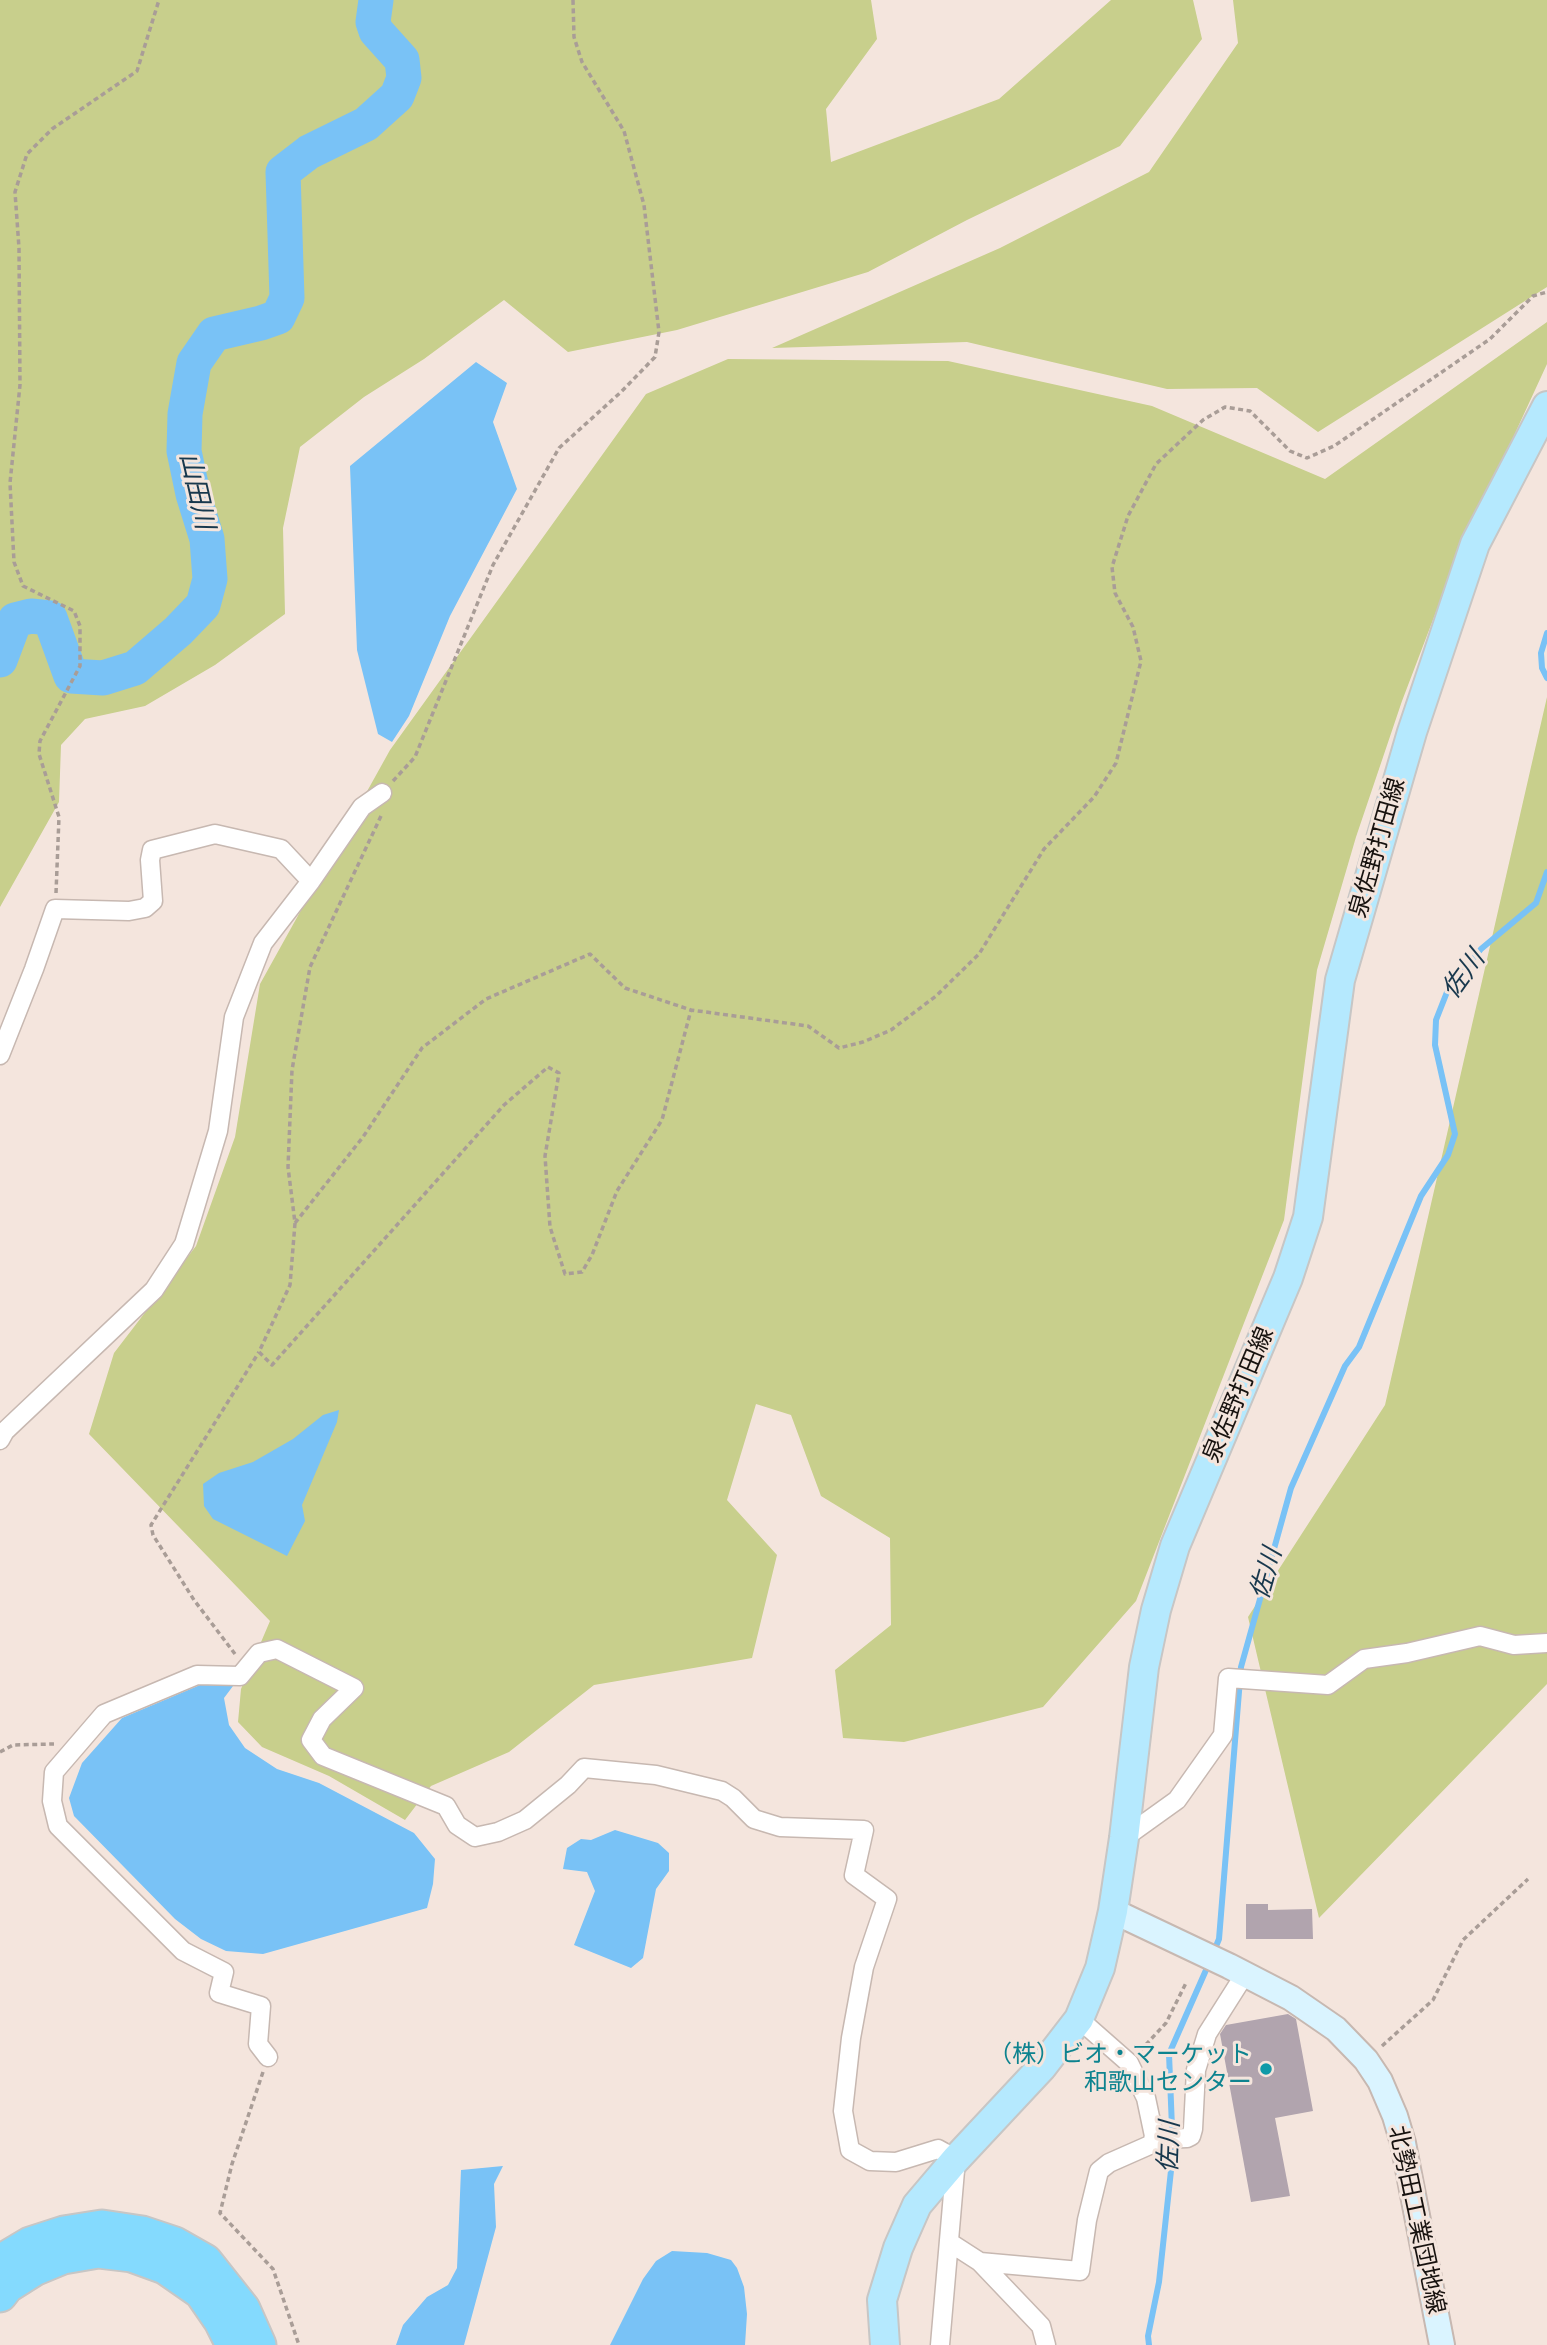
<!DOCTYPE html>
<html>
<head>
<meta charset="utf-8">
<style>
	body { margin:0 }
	canvas { display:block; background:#f4e5dd }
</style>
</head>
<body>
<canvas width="1547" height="2345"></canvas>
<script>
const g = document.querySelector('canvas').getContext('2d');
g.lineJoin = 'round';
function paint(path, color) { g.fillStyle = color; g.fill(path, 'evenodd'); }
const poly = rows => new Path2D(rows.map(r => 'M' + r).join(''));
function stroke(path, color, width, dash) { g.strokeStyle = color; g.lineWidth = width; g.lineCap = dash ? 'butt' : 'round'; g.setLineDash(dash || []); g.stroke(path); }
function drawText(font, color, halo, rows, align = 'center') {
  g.font = font + ' "Fira Sans","Noto Sans JP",sans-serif'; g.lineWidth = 6; g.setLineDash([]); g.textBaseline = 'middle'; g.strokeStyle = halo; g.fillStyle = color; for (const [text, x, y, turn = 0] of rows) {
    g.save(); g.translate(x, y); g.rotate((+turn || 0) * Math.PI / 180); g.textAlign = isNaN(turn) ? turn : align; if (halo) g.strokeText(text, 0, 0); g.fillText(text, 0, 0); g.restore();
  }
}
const green = poly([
	[0,0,871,0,877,39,826,109,831,162,999,99,1111,0,1193,0,1202,39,1120,146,967,220,868,272,677,330,568,352,504,300,424,359,364,397,300,447,283,528,285,614,215,665,145,706,85,719,61,745,59,802,0,907],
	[1233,0,1547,0,1547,287,1318,432,1257,388,1167,389,967,342,772,348,1000,248,1149,172,1238,43],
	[1547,322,1547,364,1452,570,1402,701,1356,837,1317,970,1284,1220,1136,1601,1043,1707,904,1742,843,1738,835,1670,891,1625,890,1538,821,1496,791,1415,756,1404,727,1500,777,1555,752,1658,594,1685,509,1752,431,1786,405,1820,329,1776,262,1747,238,1722,241,1689,270,1621,89,1434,114,1353,196,1246,235,1137,260,984,390,750,646,394,728,359,948,361,1152,406,1325,479],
	[1547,697,1547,1684,1319,1918,1248,1617,1385,1405]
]);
const water = poly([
	[476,362,507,383,493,422,517,489,450,616,409,716,392,742,378,734,357,650,350,466],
	[339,1410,337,1422,302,1505,305,1521,287,1556,213,1519,204,1506,203,1484,219,1473,253,1462,293,1439,323,1415],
	[200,1685,233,1686,224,1698,229,1725,245,1748,277,1769,319,1783,414,1833,435,1859,433,1884,427,1908,263,1954,226,1951,201,1939,175,1919,74,1816,69,1798,82,1763,122,1718],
	[615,1830,658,1843,669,1853,669,1871,656,1889,643,1958,631,1968,574,1945,595,1891,587,1872,563,1869,567,1848,581,1839,591,1840],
	[503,2166,494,2184,496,2227,464,2345,396,2345,403,2325,427,2297,448,2285,457,2268,461,2170],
	[672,2251,707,2253,731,2260,737,2268,744,2287,747,2314,745,2345,610,2345,643,2279,656,2261]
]);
const stream = poly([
	[1547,633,1541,653,1542,668,1547,678],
	[1214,1951,1219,1939,1241,1667,1291,1488,1345,1366,1359,1347,1421,1196,1448,1155,1455,1134,1435,1045,1436,1020,1447,992,1481,949,1536,903,1547,872],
	[1149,2345,1148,2336,1159,2282,1173,2152,1169,2054,1210,1961]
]);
const river = poly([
	[0,660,15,620,31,616,50,618,71,676,103,678,135,668,178,631,203,605,210,579,207,539,193,494,184,451,185,414,194,363,214,334,261,323,278,317,287,298,283,172,309,152,366,124,397,96,404,78,402,60,376,31,373,22,376,0]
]);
const building = poly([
	[1246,1904,1268,1904,1268,1910,1312,1909,1313,1939,1246,1939],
	[1288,2014,1296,2019,1313,2111,1275,2118,1290,2196,1251,2202,1220,2034,1226,2025]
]);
const path = poly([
	[393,781,415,757,493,565,559,448,621,392,655,357,659,332,644,205,624,131,582,62,574,37,573,0],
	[381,816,310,967,292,1070,288,1167,295,1223,290,1285,259,1352,272,1365,504,1105,548,1067,559,1073,545,1156,550,1227,565,1274,582,1272,592,1255,617,1191,662,1120,691,1010],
	[56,893,59,817,39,754,40,741,80,666,80,626,74,611,23,586,14,562,10,483,20,385,19,248,15,192,27,154,52,129,137,71,159,0],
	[295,1223,363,1137,422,1048,486,999,590,954,625,988,691,1010,808,1026,839,1048,863,1042,891,1030,936,996,979,954,1044,849,1094,797,1116,763,1141,661,1133,627,1115,593,1112,567,1128,516,1156,464,1203,420,1225,407,1250,411,1290,451,1307,458,1334,446,1490,339,1533,296,1547,292],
	[235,1654,194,1600,153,1535,151,1525,259,1352],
	[0,1752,13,1745,54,1744],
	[1382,2046,1433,2000,1463,1940,1528,1879],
	[1140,2051,1166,2023,1186,1983],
	[263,2072,232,2164,220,2213,273,2269,299,2345]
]);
const street = poly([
	[0,1055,34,969,55,909,129,911,145,908,153,901,150,860,152,850,215,834,281,849,311,881],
	[0,1440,5,1431,154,1290,184,1244,218,1131,234,1017,263,943,311,881,362,807,382,793],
	[1124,1838,1177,1800,1223,1735,1228,1678,1328,1685,1364,1659,1407,1653,1480,1636,1514,1645,1547,1643],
	[1079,2019,1129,2063,1146,2098,1154,2136,1162,2139,1187,2138,1191,2136,1193,2129,1196,2070,1207,2034,1245,1974],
	[268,2057,258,2044,261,2006,219,1993,224,1972,183,1951,58,1826,52,1801,54,1772,104,1714,197,1675,240,1676,259,1653,277,1649,354,1688,322,1719,311,1740,323,1756,446,1806,457,1825,475,1837,498,1832,525,1820,568,1785,584,1768,656,1775,722,1791,733,1798,754,1819,780,1827,864,1830,854,1875,887,1899,864,1967,851,2038,843,2111,850,2150,870,2161,896,2162,938,2149,956,2159,940,2345],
	[949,2242,980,2262,1041,2326,1046,2345],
	[980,2262,1080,2271,1087,2220,1099,2171,1109,2163,1152,2144,1154,2136]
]);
const secondary = poly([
	[1113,1911,1229,1966,1291,1998,1336,2029,1366,2060,1380,2081,1395,2116,1403,2143,1442,2345]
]);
const primary = poly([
	[885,2345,882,2300,898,2248,917,2205,956,2159,1042,2067,1079,2019,1100,1968,1113,1911,1124,1838,1144,1667,1156,1610,1175,1546,1288,1278,1308,1217,1340,980,1412,732,1475,544,1547,406]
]);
const highway = poly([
	[0,2262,30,2244,64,2233,102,2227,142,2233,175,2244,205,2261,243,2309,259,2345],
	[0,2295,7,2286,34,2269,63,2257,98,2251,132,2255,165,2267,201,2292,221,2321,233,2345]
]);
const markers = [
	[1266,2069,7,"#0f9aa8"]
];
const streetNames = [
	["泉佐野打田線",1378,848,-74],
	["泉佐野打田線",1239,1395,-67],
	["北勢田工業団地線",1416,2220,78]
];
const cultureNames = [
	["（株）ビオ・マーケット",1252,2055],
	["和歌山センター",1252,2083]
];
const waterNames = [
	["山田川",196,491,77],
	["佐川",1464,975,-54],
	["佐川",1267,1574,-74],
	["佐川",1170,2147,-88]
];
paint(green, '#c8cf8c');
paint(water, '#79c2f6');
stroke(stream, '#79c2f6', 6);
stroke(river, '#79c2f6', 35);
paint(building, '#b1a4ae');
stroke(street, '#c7b8b1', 21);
stroke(secondary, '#c7b8b1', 28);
stroke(primary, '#c7c6c5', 32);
stroke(highway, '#c7c6c5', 37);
stroke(path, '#a99d97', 3.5, [5, 3.5]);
stroke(street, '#fff', 18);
stroke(secondary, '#daf4ff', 24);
stroke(primary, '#b5e9fe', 28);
stroke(highway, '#84dafe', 33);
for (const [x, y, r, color] of markers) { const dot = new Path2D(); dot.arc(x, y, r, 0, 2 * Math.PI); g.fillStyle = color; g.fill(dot); stroke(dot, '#f4e5dd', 2.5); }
drawText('24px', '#17120f', '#f4e5dd', streetNames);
drawText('24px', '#0d838f', '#f4e5dd', cultureNames, 'right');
drawText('italic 26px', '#18384d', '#f4e5dd', waterNames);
</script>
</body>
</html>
